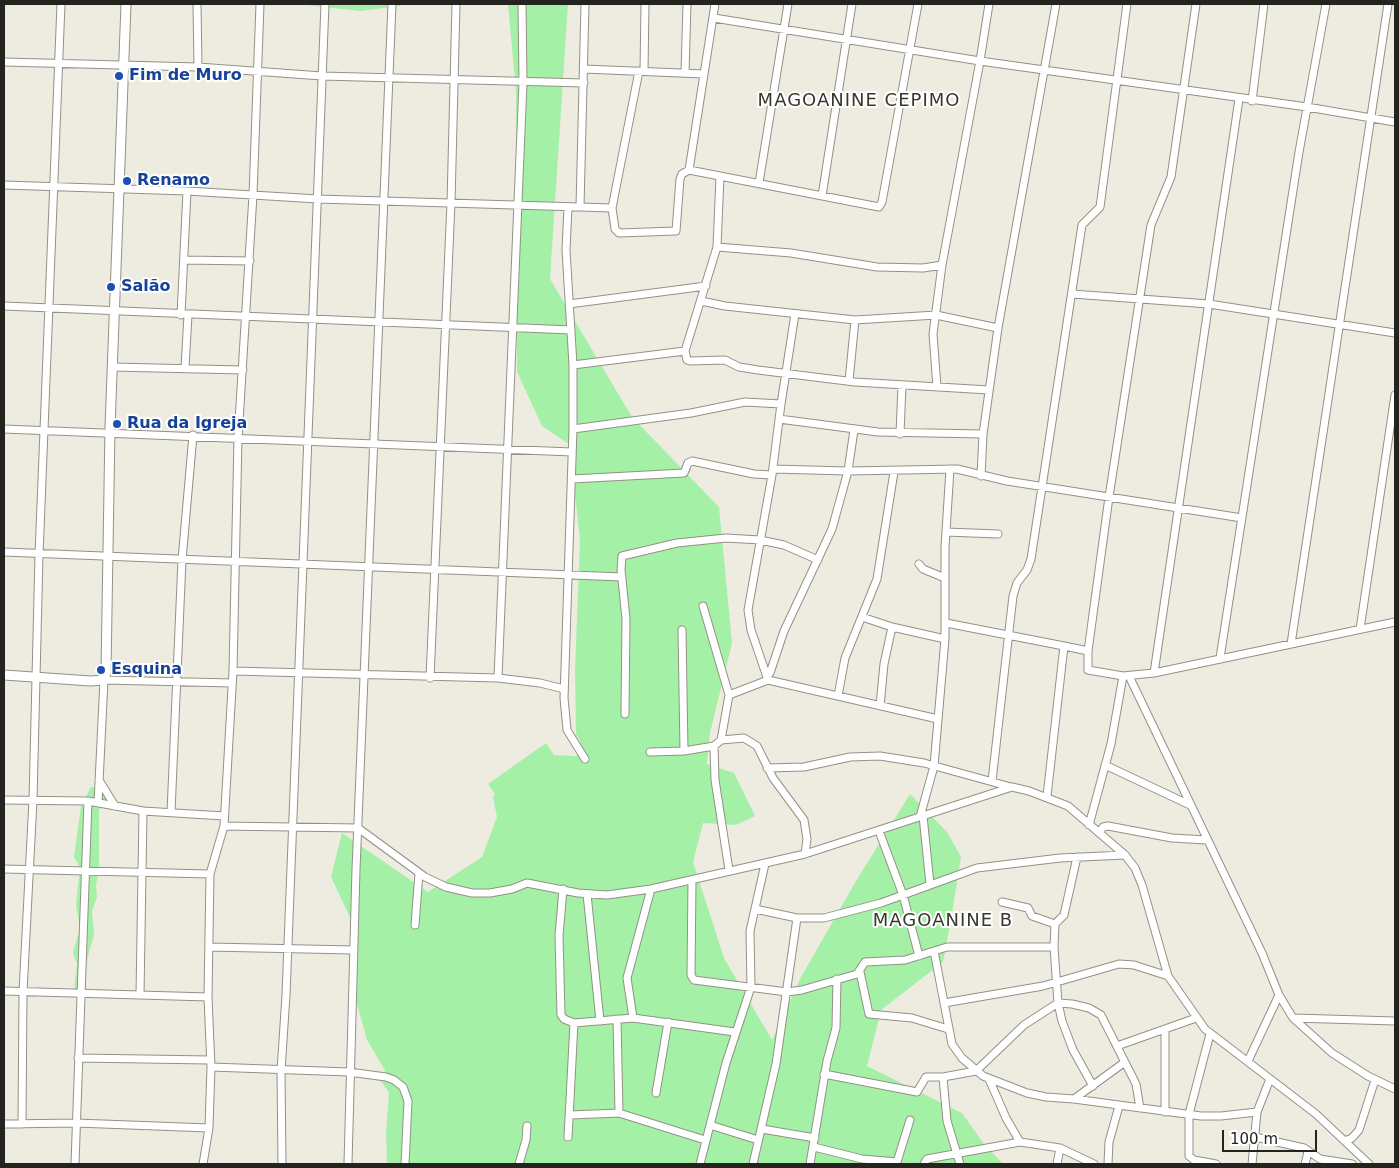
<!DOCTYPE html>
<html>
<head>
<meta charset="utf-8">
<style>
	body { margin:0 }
	#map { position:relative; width:1399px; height:1168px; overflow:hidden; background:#eeece0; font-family:"DejaVu Sans",sans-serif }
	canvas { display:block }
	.frame { position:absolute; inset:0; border:5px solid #23231f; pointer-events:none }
	.scale { position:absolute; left:1222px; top:1130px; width:95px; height:22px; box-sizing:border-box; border:2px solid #23231f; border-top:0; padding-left:6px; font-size:15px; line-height:18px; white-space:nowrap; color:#23231f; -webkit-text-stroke:4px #fff; paint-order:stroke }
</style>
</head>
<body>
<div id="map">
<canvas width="1399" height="1168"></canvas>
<div class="frame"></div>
<div class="scale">100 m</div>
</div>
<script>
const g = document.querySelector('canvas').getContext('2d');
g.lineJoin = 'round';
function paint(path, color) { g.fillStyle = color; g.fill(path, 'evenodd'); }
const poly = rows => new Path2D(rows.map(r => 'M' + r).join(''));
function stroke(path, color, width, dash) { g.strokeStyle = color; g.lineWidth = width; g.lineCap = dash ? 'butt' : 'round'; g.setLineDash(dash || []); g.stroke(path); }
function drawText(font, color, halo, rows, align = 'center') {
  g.font = font + ' "DejaVu Sans",sans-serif'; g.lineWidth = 4; g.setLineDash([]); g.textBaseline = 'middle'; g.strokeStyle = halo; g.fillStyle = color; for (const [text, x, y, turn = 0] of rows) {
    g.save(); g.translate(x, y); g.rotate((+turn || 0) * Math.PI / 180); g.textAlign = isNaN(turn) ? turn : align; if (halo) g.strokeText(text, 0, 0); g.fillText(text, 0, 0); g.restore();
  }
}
const green = poly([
	[297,4,401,4,400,6,360,11],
	[508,4,568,4,550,279,632,417,719,507,732,643,710,733,707,764,734,773,755,816,736,825,703,823,693,862,724,958,772,1040,801,977,856,881,910,794,947,832,961,857,950,925,943,962,881,1010,867,1066,962,1113,984,1144,1003,1164,387,1164,386,1133,389,1093,381,1081,385,1070,367,1040,357,1004,354,926,331,877,342,833,428,892,482,857,497,817,493,797,495,794,488,784,546,743,554,755,576,756,586,753,576,734,575,671,580,540,572,468,573,447,542,426,517,372,516,91],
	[91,787,110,789,112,802,99,809,99,871,96,885,97,897,92,911,94,935,87,960,85,987,77,993,74,990,77,964,73,953,80,928,76,905,80,868,74,857,81,806]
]);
const minor = poly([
	[197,4,198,67],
	[1196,4,1171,177,1151,225,1109,497,1088,651,1088,670,1123,676,1154,673,1395,622],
	[714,18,980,61,1307,107,1395,122],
	[4,62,198,67,322,76,584,83],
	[584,69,704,74],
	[639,71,612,208,615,229,619,233,676,231,680,179,682,174,689,170,879,207,882,202,918,4],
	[644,71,645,4],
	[685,73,687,4],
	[1252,101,1264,4],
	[689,170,715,4],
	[759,183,788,4],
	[4,185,187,191,318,199,612,208],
	[822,196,852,4],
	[568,207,566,250,573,365,573,429,564,698,567,730,585,759],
	[580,207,585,4],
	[717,247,791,253,877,267,923,268,942,265],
	[185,260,250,261],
	[1072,294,1209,304,1395,333],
	[701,301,725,306,855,320,936,315,998,328],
	[569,304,706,286],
	[4,306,571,330],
	[181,315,187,191],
	[685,351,687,360,690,361,725,360,739,367,758,370,855,382,989,390],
	[573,365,685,351,717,247,720,177],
	[112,367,243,370],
	[185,368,188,315],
	[849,381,855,320],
	[937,387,933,334,942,265,980,61,989,4],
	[781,404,795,314],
	[779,419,878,432,983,434],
	[4,429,572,452],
	[573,429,691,413,745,402,781,404,772,475,748,610,751,630,768,680],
	[854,430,848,471,957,469,1007,481,1242,518],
	[900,434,902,385],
	[981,476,983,434,998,328,1056,4],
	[572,479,684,473,688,463,692,461,754,474,772,475],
	[946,532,998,534],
	[4,552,622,577],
	[919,564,923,569,945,578],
	[703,606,729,695],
	[862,617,892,627,884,664,880,706],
	[946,623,1064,646,1047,796],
	[892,627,945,639],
	[1360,629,1395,395],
	[682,630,684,751],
	[1291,644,1388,4],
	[1064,646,1088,651],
	[1220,658,1299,152,1326,4],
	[233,671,498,678,540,683,564,689],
	[1154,673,1239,99],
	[766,675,770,673,784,631,832,529,848,471,773,469],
	[1129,676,1262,953,1279,995,1293,1018,1395,1021],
	[430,678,451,203,456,4],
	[498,678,523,83,522,4],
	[838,696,845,658,877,579,894,472],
	[625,714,626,619,621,570,622,556,677,543,726,538,760,540,784,545,818,560],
	[721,740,744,738,757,746,773,778,804,820,807,839,805,854],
	[714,746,715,780,729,870],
	[650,752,684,751,714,746,721,740,729,695,768,680,938,719],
	[1105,765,1190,805],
	[767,768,804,767,850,757,880,756,924,763,1011,787],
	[99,780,115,806],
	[992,781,1013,596,1017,583,1027,570,1031,559,1082,225,1100,207,1127,4],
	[4,800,88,801,143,811,224,816],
	[98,803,104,680,232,683],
	[171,812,182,560,193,435],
	[923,816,930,884],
	[920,817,934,766,945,639,945,547,950,469],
	[1089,825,1111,744,1123,676],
	[224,826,358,828,425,877,446,887,472,893,490,893,512,889,527,883,578,893,607,895,651,889,805,854,1012,787,1029,791,1068,806,1125,855,1135,868,1142,885,1168,976,1205,1029,1316,1114,1369,1164],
	[879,831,903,895,919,956],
	[1099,833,1103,827,1108,826,1172,838,1207,840],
	[1077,857,1064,915,1055,924,1054,947,1058,1003,1062,1021,1073,1050,1093,1086],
	[4,869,210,874],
	[692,880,691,975,694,980,787,992,802,990,857,974,865,962,905,960,947,947,1054,947],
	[563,889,559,936,561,1015,564,1019,574,1023,633,1018,735,1032],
	[587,894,600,1021],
	[1002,902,1028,908,1032,916,1055,924],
	[755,909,797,918,824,918,881,903,977,868,1060,858,1125,855],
	[415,925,419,873],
	[209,947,353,950],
	[934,951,952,1044,962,1058,983,1076,1027,1093,1046,1097,1074,1099,1201,1116,1221,1116,1257,1112],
	[860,972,869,1014,912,1018,948,1029],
	[4,991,208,997],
	[140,995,143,811],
	[944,1003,1043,986,1119,964,1134,965,1168,976],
	[633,1018,627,978,651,889],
	[1293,1018,1332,1053,1368,1076,1395,1089],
	[617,1019,619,1113],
	[1165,1029,1165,1112],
	[1210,1034,1189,1114,1189,1156,1194,1160,1216,1164],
	[1117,1046,1196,1018],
	[78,1058,210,1060],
	[1248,1061,1279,995],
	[211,1067,349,1072,386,1077,394,1080,403,1087,408,1101,405,1164],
	[824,1074,917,1092,926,1077,943,1077,976,1071,1024,1025,1058,1003,1072,1004,1089,1008,1101,1015,1136,1084,1140,1108],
	[943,1077,947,1121,960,1164],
	[989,1079,1006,1118,1020,1142,1060,1148],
	[656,1093,668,1022],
	[1074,1099,1125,1062],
	[570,1115,619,1113,705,1140],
	[4,1124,76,1123,209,1128],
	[22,1124,23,992,33,800,39,555,61,4],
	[710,1125,758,1140],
	[762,1129,815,1138],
	[568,1137,574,1023],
	[1255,1137,1304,1148,1320,1159,1352,1164],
	[1345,1141,1352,1138,1359,1130,1375,1080],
	[814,1147,862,1159,897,1162,910,1120],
	[75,1164,88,801],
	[203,1164,209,1128,211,1067,208,997,210,874,224,826,233,671,238,438,253,195,260,4],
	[282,1164,281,1071,286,995,325,4],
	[348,1164,356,869,392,4],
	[519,1164,526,1140,527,1126],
	[700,1164,726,1063,751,987,750,931,765,864],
	[753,1164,776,1064,797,918],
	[810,1164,827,1061,836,1028,837,979],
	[924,1164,927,1159,1020,1142],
	[1057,1164,1060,1148,1094,1164],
	[1108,1164,1109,1142,1119,1106],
	[1252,1164,1257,1112,1270,1079],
	[1305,1164,1308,1152]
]);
const tertiary = poly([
	[4,675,91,681,104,680,106,672,110,427,126,4]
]);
const markers = [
	[119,76,5,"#1a4fb4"],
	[127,181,5,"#1a4fb4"],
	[111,287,5,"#1a4fb4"],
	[117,424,5,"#1a4fb4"],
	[101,670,5,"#1a4fb4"]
];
const transitNames = [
	["Fim de Muro",129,76],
	["Renamo",137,181],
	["Salão",121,287],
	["Rua da Igreja",127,424],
	["Esquina",111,670]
];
const neighbourhoodNames = [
	["MAGOANINE CEPIMO",859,101],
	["MAGOANINE B",943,921]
];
paint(green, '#a5f0a7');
stroke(minor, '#939186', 9);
stroke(tertiary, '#939186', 11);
stroke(minor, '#fff', 7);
stroke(tertiary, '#fff', 9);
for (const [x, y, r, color] of markers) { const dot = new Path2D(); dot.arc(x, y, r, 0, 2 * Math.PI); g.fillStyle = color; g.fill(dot); stroke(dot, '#fff', 2); }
drawText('bold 16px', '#164399', '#fff', transitNames, 'left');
g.letterSpacing = '1px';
drawText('18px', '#38362d', '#fff', neighbourhoodNames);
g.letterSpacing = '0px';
</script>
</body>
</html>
